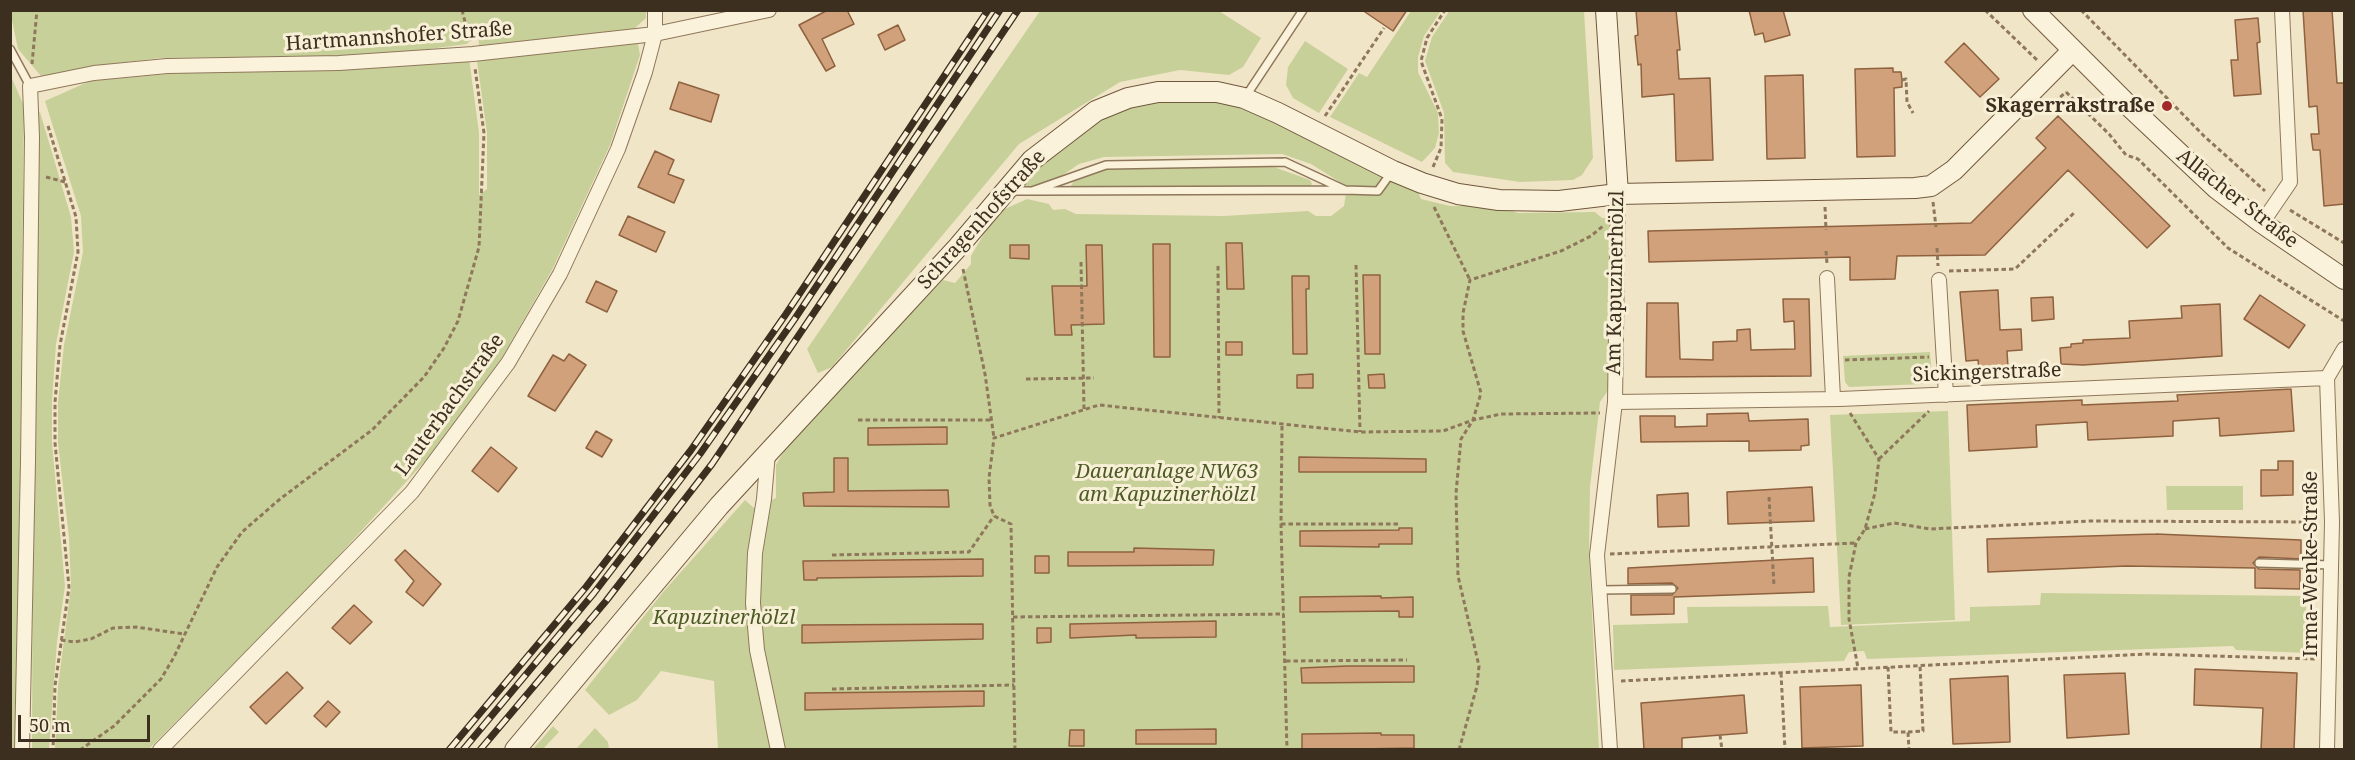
<!DOCTYPE html>
<html>
<head>
<meta charset="utf-8">
<style>
	body { margin:0 }
	#map { position:relative; width:2355px; height:760px; overflow:hidden; background:#f1e5c7; font-family:"Noto Serif",serif }
	canvas { display:block }
	.frame { position:absolute; inset:0; border:12px solid #3d2f1f; pointer-events:none }
	.scale { position:absolute; left:18px; top:715px; width:132px; height:27px; box-sizing:border-box; border:3px solid #3d2f1f; border-top:0; padding-left:8px; font-size:18px; line-height:21px; white-space:nowrap; color:#3d2f1f; -webkit-text-stroke:4px #f8efd7; paint-order:stroke }
</style>
</head>
<body>
<div id="map">
<canvas width="2355" height="760"></canvas>
<div class="frame"></div>
<div class="scale">50 m</div>
</div>
<script>
const g = document.querySelector('canvas').getContext('2d');
g.lineJoin = 'round';
function paint(path, color) { g.fillStyle = color; g.fill(path, 'evenodd'); }
const poly = rows => new Path2D(rows.map(r => 'M' + r).join(''));
function stroke(path, color, width, dash) { g.strokeStyle = color; g.lineWidth = width; g.lineCap = dash ? 'butt' : 'round'; g.setLineDash(dash || []); g.stroke(path); }
function drawText(font, color, halo, rows, align = 'center') {
  g.font = font + ' "Noto Serif",serif'; g.lineWidth = 6; g.setLineDash([]); g.textBaseline = 'middle'; g.strokeStyle = halo; g.fillStyle = color; for (const [text, x, y, turn = 0] of rows) {
    g.save(); g.translate(x, y); g.rotate((+turn || 0) * Math.PI / 180); g.textAlign = isNaN(turn) ? turn : align; if (halo) g.strokeText(text, 0, 0); g.fillText(text, 0, 0); g.restore();
  }
}
const green = poly([
	[1450,10,1584,11,1593,158,1582,175,1573,180,1520,182,1453,172,1445,163,1444,113,1425,61,1432,37],
	[10,11,646,11,646,18,635,28,640,55,610,145,552,270,501,359,437,448,320,576,149,749,55,749,58,686,71,587,69,538,58,443,58,402,64,345,83,252,81,216,45,101,90,81,213,70,339,70,469,58,479,133,479,195,487,189,487,133,477,61,480,60,478,31,467,44,398,53,339,56,160,58,95,66,41,76,18,49],
	[1040,11,1219,11,1261,38,1243,67,1229,75,1180,70,1120,82,1019,144,832,367,818,373,807,349],
	[1411,11,1441,11,1424,36,1418,57,1418,72,1438,113,1439,133,1435,148,1422,162,1330,117,1359,73,1367,77],
	[1305,41,1348,69,1319,113,1293,98,1286,85,1288,67],
	[10,74,24,106,17,750,10,749],
	[1200,97,1233,103,1272,119,1402,182,1418,192,1421,199,1450,206,1498,206,1518,213,1595,212,1602,218,1615,219,1609,389,1600,402,1590,487,1589,555,1599,749,718,749,714,681,661,671,637,700,609,715,585,690,664,591,745,500,754,508,776,498,776,465,789,442,943,280,955,283,971,264,971,256,996,213,1027,199,1049,204,1053,210,1065,209,1076,214,1223,216,1308,211,1316,216,1331,216,1344,206,1346,193,1343,184,1311,164,1282,154,1104,157,1079,164,1063,175,1046,195,1026,193,1025,184,1046,160,1092,122,1149,101],
	[40,112,71,217,74,252,56,344,52,402,52,443,65,586,57,642,49,749,32,750,34,115],
	[1210,166,1274,167,1310,180,1312,184,1308,188,1070,188,1075,178,1103,169],
	[1930,352,1932,376,1925,384,1849,387,1845,382,1843,356],
	[1948,411,1955,620,1841,625,1830,415],
	[2166,486,2243,486,2243,510,2167,510],
	[2041,593,2306,596,2306,653,2236,650,2233,646,1867,659,1864,651,1849,652,1844,661,1614,670,1613,625,1688,623,1687,607,1828,606,1830,627,1970,621,1970,607,2040,605],
	[553,726,559,732,543,749,533,749],
	[595,728,608,742,609,749,576,749]
]);
const building = poly([
	[828,10,847,10,854,24,822,39,835,66,826,71,799,25,828,10],
	[1362,10,1407,10,1393,31,1362,10],
	[1636,10,1676,10,1680,50,1677,50,1679,79,1710,78,1713,160,1676,161,1674,94,1642,97,1641,64,1638,65,1635,36,1638,35,1636,10],
	[1749,10,1783,10,1790,35,1765,42,1763,33,1755,35,1749,10],
	[2303,10,2332,10,2337,83,2344,83,2344,204,2324,206,2320,150,2313,150,2311,134,2319,134,2317,106,2309,107,2303,10],
	[2258,18,2260,42,2257,43,2261,94,2234,96,2231,60,2238,60,2235,20,2258,18],
	[898,25,905,40,885,50,878,35,898,25],
	[1964,43,1999,79,1980,97,1945,62,1964,43],
	[1893,68,1893,72,1901,72,1902,80,1902,87,1894,88,1895,156,1857,157,1855,69,1893,68],
	[1803,75,1805,158,1767,159,1765,76,1803,75],
	[679,82,719,95,711,122,670,109,679,82],
	[2058,116,2170,226,2147,248,2068,170,1985,255,1897,256,1895,279,1850,280,1850,257,1649,262,1648,231,1971,223,2046,148,2036,138,2058,116],
	[655,151,674,160,668,174,684,180,674,203,638,187,655,151],
	[628,216,665,232,656,252,619,235,628,216],
	[1226,243,1242,243,1244,289,1227,289,1226,243],
	[1153,244,1170,244,1170,357,1154,357,1153,244],
	[1010,245,1029,245,1029,259,1010,258,1010,245],
	[1086,245,1102,245,1104,324,1071,325,1072,335,1055,335,1052,286,1087,286,1086,245],
	[1363,275,1380,275,1380,354,1365,354,1363,275],
	[1292,276,1309,276,1309,289,1306,289,1307,354,1293,354,1292,276],
	[596,281,617,291,607,312,586,302,596,281],
	[1998,290,2000,330,2021,329,2022,350,2007,351,2008,368,1979,370,1978,360,1966,361,1960,292,1998,290],
	[2260,295,2305,325,2289,348,2244,319,2260,295],
	[2053,297,2054,319,2032,321,2031,298,2053,297],
	[1783,299,1809,299,1811,376,1646,377,1647,303,1678,303,1680,359,1713,360,1713,342,1737,341,1737,330,1750,329,1751,350,1795,349,1794,321,1784,322,1783,299],
	[2220,304,2222,356,2083,365,2061,364,2060,348,2071,347,2071,344,2083,343,2083,340,2130,338,2129,321,2182,318,2181,306,2220,304],
	[1226,342,1242,342,1242,355,1226,355,1226,342],
	[569,354,586,365,555,411,528,396,553,355,564,361,569,354],
	[1313,374,1313,388,1297,388,1297,375,1313,374],
	[1384,374,1385,388,1369,388,1368,375,1384,374],
	[2291,389,2294,431,2220,436,2219,418,2173,421,2173,436,2088,440,2087,422,2036,425,2037,447,1969,451,1967,405,2082,400,2082,405,2178,401,2177,395,2291,389],
	[1748,413,1749,421,1808,419,1809,445,1801,446,1801,450,1749,451,1749,441,1641,442,1640,416,1675,416,1675,427,1707,426,1707,414,1748,413],
	[947,427,947,444,868,445,868,428,947,427],
	[596,431,612,440,602,457,586,448,596,431],
	[491,447,517,468,498,492,472,471,491,447],
	[1299,457,1426,459,1426,472,1299,472,1299,457],
	[834,458,848,458,848,491,948,490,949,507,804,506,803,493,834,492,834,458],
	[2278,461,2293,461,2293,495,2261,496,2261,470,2278,470,2278,461],
	[1812,487,1814,521,1728,524,1727,492,1812,487],
	[1688,493,1689,526,1658,527,1657,495,1688,493],
	[1399,528,1412,528,1412,544,1379,544,1379,547,1300,546,1300,531,1399,530,1399,528],
	[2156,534,2301,540,2301,559,2259,557,2253,563,2259,569,2300,570,2300,589,2255,588,2255,568,2126,566,1988,572,1987,539,2156,534],
	[1134,548,1214,550,1213,565,1068,566,1068,552,1134,552,1134,548],
	[405,550,441,584,423,606,406,592,414,581,395,560,405,550],
	[1035,556,1049,556,1049,573,1035,573,1035,556],
	[1813,558,1814,592,1674,597,1674,614,1631,615,1631,595,1672,595,1678,588,1672,583,1628,584,1628,568,1813,558],
	[983,559,983,576,817,578,817,580,804,580,803,561,983,559],
	[1381,596,1381,598,1413,597,1413,617,1399,617,1399,611,1300,612,1300,597,1381,596],
	[354,605,372,622,350,644,332,628,354,605],
	[1216,621,1216,637,1136,638,1136,635,1070,638,1070,624,1216,621],
	[983,624,983,639,802,643,802,625,983,624],
	[1037,628,1051,628,1051,642,1037,643,1037,628],
	[1347,666,1414,666,1414,682,1302,683,1301,668,1347,666],
	[2195,669,2297,673,2294,750,2261,750,2263,708,2194,705,2195,669],
	[287,672,303,688,266,724,250,707,287,672],
	[2125,673,2129,734,2067,738,2064,675,2125,673],
	[2008,676,2010,742,1953,744,1950,679,2008,676],
	[1861,685,1863,746,1802,748,1800,687,1861,685],
	[984,691,984,706,805,710,805,693,984,691],
	[1744,695,1747,733,1682,738,1682,750,1644,750,1641,703,1744,695],
	[328,701,340,712,326,727,314,716,328,701],
	[1216,729,1216,744,1136,744,1136,730,1216,729],
	[1070,730,1084,730,1084,746,1069,746,1070,730],
	[1381,733,1381,735,1414,735,1414,748,1302,750,1302,734,1381,733]
]);
const path = poly([
	[462,10,470,41],
	[1985,10,2037,60],
	[2081,10,2204,136,2265,191],
	[32,64,37,10],
	[1902,80,1906,79,1907,102,1913,113],
	[2066,92,2109,134,2126,155,2138,159,2228,248,2344,321],
	[2047,104,2058,99,2066,92],
	[1325,116,1384,28],
	[48,126,76,217,78,252,60,345,55,402,55,443,69,587,55,686,53,750],
	[1433,167,1441,148,1442,119,1421,61,1427,38,1445,10],
	[46,177,65,182],
	[1933,202,1936,227],
	[1434,207,1470,280],
	[1825,207,1826,230],
	[2290,210,2344,243],
	[1937,248,1938,266],
	[1826,251,1827,264],
	[1081,262,1084,409],
	[1356,265,1360,432],
	[1218,266,1219,418],
	[963,269,985,374,994,438],
	[1949,271,2015,269,2075,212],
	[1845,360,1929,357],
	[1026,379,1094,378],
	[1850,413,1879,459,1875,493,1865,529,1856,543,1849,577,1849,619,1858,668],
	[858,420,991,420],
	[1282,426,1281,524,1287,750],
	[1879,459,1929,411],
	[1769,497,1774,586],
	[1281,524,1399,524],
	[1865,529,1894,523,1930,529,2090,521,2317,522],
	[1610,554,1856,543],
	[832,555,969,552,994,516],
	[1013,617,1284,614],
	[61,640,74,642,91,639,113,628,136,627,184,634],
	[1286,661,1407,660],
	[1888,667,1891,732,1908,732,1909,750],
	[1781,673,1785,750],
	[1621,681,2146,654,2316,659],
	[832,689,1014,685],
	[1908,732,1923,731,1920,665],
	[1720,735,1722,750],
	[80,750,114,726,161,679,174,657,217,567,242,532,280,499,372,430,424,377,444,348,458,321,479,247,484,133,475,68],
	[1015,750,1011,524,994,516,990,505,989,478,994,438,1099,405,1360,432,1443,431,1473,420,1481,393,1463,331,1463,313,1470,280,1561,251,1591,236,1603,226],
	[1459,750,1477,686,1479,666,1458,576,1456,493,1461,439,1473,420,1501,414,1600,413]
]);
const lane = poly([
	[10,49,30,86],
	[1246,96,1303,10],
	[1285,162,1345,190,1032,191,1106,165,1285,162],
	[1345,190,1378,191,1391,173],
	[1011,191,1032,191],
	[2259,563,2332,565],
	[1599,590,1672,589]
]);
const street = poly([
	[2262,223,2290,182,2282,10],
	[1827,278,1833,398],
	[1939,280,1946,395],
	[2327,378,2332,522,2327,750],
	[1615,402,1840,399,2327,378,2344,349],
	[768,453,764,499,755,553,753,603,757,650,778,750],
	[22,750,28,461,32,137,30,86,94,73,167,66,339,63,473,54,655,34,769,10],
	[160,750,412,492,508,363,560,274,618,149,645,72,655,34,655,10],
	[1610,750,1597,555,1615,402,1618,194]
]);
const secondary = poly([
	[1606,10,1618,194],
	[2033,10,2130,107,2216,188,2262,223,2344,279],
	[515,750,719,506,958,247,1032,160,1096,111,1128,98,1158,92,1217,92,1244,98,1278,113,1393,171,1422,183,1458,194,1499,200,1559,201,1618,194,1915,188,1931,186,1954,170,2073,50]
]);
const rail = poly([
	[449,750,586,587,691,450,786,314,988,10],
	[463,750,594,593,700,454,794,320,1000,10],
	[480,750,606,601,712,464,1018,10]
]);
const markers = [
	[2167,106,6,"#a02a27"]
];
const streetNames = [
	["Hartmannshofer Straße",399,37,-4],
	["Allacher Straße",2237,199,38],
	["Schragenhofstraße",982,220,-48],
	["Am Kapuzinerhölzl",1616,283,-89],
	["Sickingerstraße",1987,373,-2],
	["Lauterbachstraße",450,405,-54],
	["Irma-Wenke-Straße",2311,564,-90]
];
const poiNames = [
	["Skagerrakstraße",2155,106]
];
const parkNames = [
	["Daueranlage NW63",1167,472],
	["am Kapuzinerhölzl",1167,495],
	["Kapuzinerhölzl",724,618]
];
paint(green, '#c8d09a');
paint(building, '#d1a17b');
stroke(building, '#8e613f', 1.5);
stroke(lane, '#8e775b', 10);
stroke(street, '#8e775b', 16);
stroke(secondary, '#70583e', 22);
stroke(path, '#8e775b', 3, [4.5, 3]);
stroke(lane, '#fbf2db', 7);
stroke(street, '#fbf2db', 14);
stroke(secondary, '#fbf2db', 20);
stroke(rail, '#3d2f1f', 7);
stroke(rail, '#f8efd7', 4.5, [14]);
for (const [x, y, r, color] of markers) { const dot = new Path2D(); dot.arc(x, y, r, 0, 2 * Math.PI); g.fillStyle = color; g.fill(dot); stroke(dot, '#f8efd7', 2); }
drawText('20px', '#3d2f1f', '#f8efd7', streetNames);
drawText('bold 20px', '#3d2f1f', '#f8efd7', poiNames, 'right');
drawText('italic 20px', '#4c5b25', '#f8efd7', parkNames);
</script>
</body>
</html>
